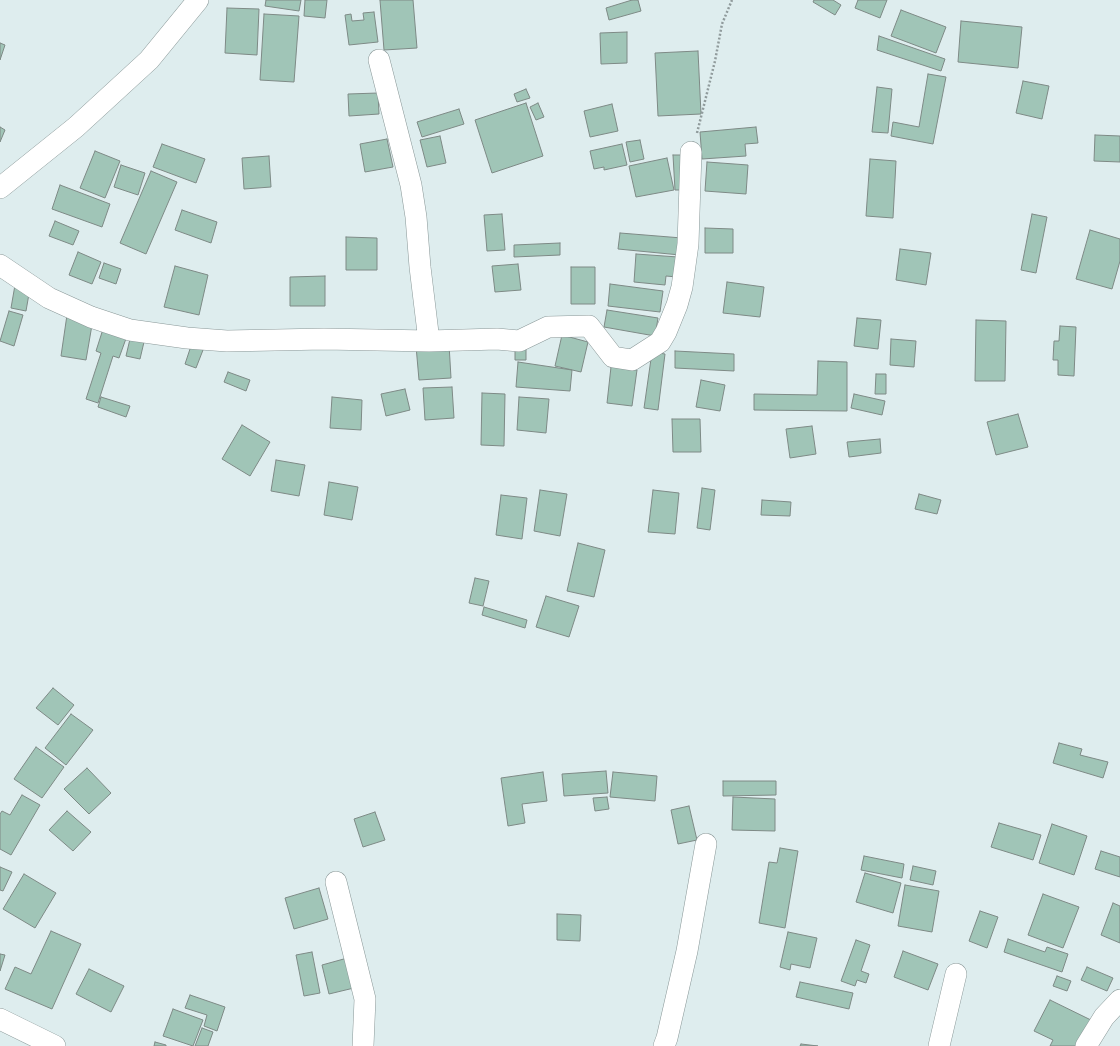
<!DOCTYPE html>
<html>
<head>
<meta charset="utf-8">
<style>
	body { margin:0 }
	canvas { display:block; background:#deedee }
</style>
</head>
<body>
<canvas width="1120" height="1046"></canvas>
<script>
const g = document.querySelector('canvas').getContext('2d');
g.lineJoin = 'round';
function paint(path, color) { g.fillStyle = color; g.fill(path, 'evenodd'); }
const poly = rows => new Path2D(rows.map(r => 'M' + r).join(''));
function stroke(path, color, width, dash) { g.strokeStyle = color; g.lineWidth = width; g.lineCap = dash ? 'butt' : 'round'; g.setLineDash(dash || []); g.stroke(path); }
const building = poly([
	[266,0,301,0,299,11,265,6,266,0],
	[305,0,327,0,325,18,304,16,305,0],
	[380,0,413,0,417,48,384,50,380,0],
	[632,0,638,0,641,11,609,20,606,8,632,0],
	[814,0,833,0,841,5,835,15,813,2,814,0],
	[858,0,887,0,880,18,855,8,858,0],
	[227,8,259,9,257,55,225,53,227,8],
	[901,10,946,27,936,53,891,36,901,10],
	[374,12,378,42,349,45,345,15,351,14,352,21,364,20,363,13,374,12],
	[264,14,299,16,294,82,260,80,264,14],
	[961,21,1022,27,1018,68,958,62,961,21],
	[627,32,627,63,601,64,600,33,627,32],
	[879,36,945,59,941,71,877,50,879,36],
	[0,43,5,45,0,60,0,43],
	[698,51,701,114,658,116,655,53,698,51],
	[928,74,946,77,933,144,891,136,893,122,919,127,928,74],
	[1023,81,1049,86,1042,119,1016,113,1023,81],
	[877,87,892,89,888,133,872,132,877,87],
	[526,89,530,98,517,102,514,94,526,89],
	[378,93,379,114,349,116,348,94,378,93],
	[526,103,543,156,492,173,475,120,526,103],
	[538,103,544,117,536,120,530,107,538,103],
	[612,104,618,131,590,137,584,111,612,104],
	[459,109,464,124,422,137,417,122,459,109],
	[0,127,5,130,0,142,0,127],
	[756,127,758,143,745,144,746,156,702,159,700,132,756,127],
	[1095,135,1120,136,1120,162,1094,161,1095,135],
	[440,136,446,163,427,167,420,140,440,136],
	[387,139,393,167,365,172,360,144,387,139],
	[640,140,644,159,630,162,626,142,640,140],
	[162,144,205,159,196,183,153,167,162,144],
	[622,144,627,165,604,170,604,167,594,169,590,151,622,144],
	[95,151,120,161,105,198,80,188,95,151],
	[673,155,686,155,687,190,675,190,673,155],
	[269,156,271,187,244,189,242,158,269,156],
	[667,158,674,190,636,197,629,166,667,158],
	[870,159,896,161,893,218,866,216,870,159],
	[707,162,748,165,746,194,705,191,707,162],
	[121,165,145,173,138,195,114,187,121,165],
	[151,171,177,182,146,254,120,243,151,171],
	[60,185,110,204,102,227,52,209,60,185],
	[182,210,217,222,211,243,175,230,182,210],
	[502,214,505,250,487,251,484,215,502,214],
	[1032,214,1047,217,1036,273,1021,270,1032,214],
	[55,221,79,231,73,245,49,236,55,221],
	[705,228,733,229,733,253,705,253,705,228],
	[1090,230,1120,239,1120,261,1112,289,1076,279,1090,230],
	[620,233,682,238,680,255,618,249,620,233],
	[346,237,377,238,377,270,346,270,346,237],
	[560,243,560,255,514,257,514,245,560,243],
	[900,249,931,253,926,285,896,280,900,249],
	[78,252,101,262,92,284,69,275,78,252],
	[636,254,678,257,677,277,666,276,665,285,634,282,636,254],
	[104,263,121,269,116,284,99,278,104,263],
	[518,264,521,290,495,292,492,266,518,264],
	[175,266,208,275,199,315,164,307,175,266],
	[571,267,595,267,595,304,571,304,571,267],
	[325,276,325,306,290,306,290,277,325,276],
	[727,282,764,287,760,317,723,313,727,282],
	[610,284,663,291,660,312,608,306,610,284],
	[15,285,30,288,26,311,11,308,15,285],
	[607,310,658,318,655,336,604,327,607,310],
	[9,311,23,315,14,346,0,341,9,311],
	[67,315,93,319,86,360,61,356,67,315],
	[857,318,881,320,878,349,854,346,857,318],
	[976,320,1006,321,1005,381,975,381,976,320],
	[104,326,128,333,119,358,113,356,98,403,86,399,101,353,96,351,104,326],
	[1060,326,1076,327,1074,376,1058,375,1058,360,1053,360,1054,341,1059,341,1060,326],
	[562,335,588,342,581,372,555,366,562,335],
	[130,339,144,342,140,359,126,356,130,339],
	[891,339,916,341,914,367,890,365,891,339],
	[449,344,451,378,419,380,416,346,449,344],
	[515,345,526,346,526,360,515,360,515,345],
	[191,346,203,350,196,368,185,364,191,346],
	[675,351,734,354,734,371,675,368,675,351],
	[652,352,665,354,658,410,644,408,652,352],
	[818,361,847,362,847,411,754,410,754,394,817,395,818,361],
	[518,362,572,370,570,391,516,387,518,362],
	[611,367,637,370,632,406,607,403,611,367],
	[228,372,250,380,246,391,224,382,228,372],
	[876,374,886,374,886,394,875,394,876,374],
	[701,380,725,385,720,411,696,407,701,380],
	[452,387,454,418,425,420,423,388,452,387],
	[405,389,410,410,386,416,381,394,405,389],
	[482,393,505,394,504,446,481,445,482,393],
	[854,394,885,401,882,415,851,408,854,394],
	[101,397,130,406,126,417,98,407,101,397],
	[332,397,362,400,361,430,330,428,332,397],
	[519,397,549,399,546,433,517,430,519,397],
	[1018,414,1028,447,996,455,987,422,1018,414],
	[672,419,700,419,701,452,673,452,672,419],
	[242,425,270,442,250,476,222,459,242,425],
	[812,426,816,454,790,458,786,429,812,426],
	[880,439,881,453,849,457,847,442,880,439],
	[276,460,305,465,299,496,271,491,276,460],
	[329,482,358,487,352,520,324,515,329,482],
	[702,488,715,490,710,530,697,528,702,488],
	[540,490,567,494,560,536,534,531,540,490],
	[653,490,679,493,675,534,648,532,653,490],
	[919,494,941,500,937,514,915,509,919,494],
	[501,495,527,498,522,539,496,535,501,495],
	[762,500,791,502,790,516,761,515,762,500],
	[578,543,605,550,594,597,567,591,578,543],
	[475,578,489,581,483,606,469,603,475,578],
	[546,596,579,606,569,637,536,627,546,596],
	[484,607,527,620,525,628,482,615,484,607],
	[53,688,74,705,58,725,36,708,53,688],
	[71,714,93,730,66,765,45,748,71,714],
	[1059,743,1082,749,1080,755,1108,762,1103,778,1053,763,1059,743],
	[36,747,64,767,42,798,14,779,36,747],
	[87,768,111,793,89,814,64,789,87,768],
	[606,771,608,793,564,796,562,774,606,771],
	[543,772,547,801,522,804,525,823,508,826,501,778,543,772],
	[613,772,657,776,655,801,610,797,613,772],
	[723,781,776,781,776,795,723,796,723,781],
	[22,795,40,805,11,855,0,849,0,814,2,811,10,815,22,795],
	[607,797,609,809,595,811,593,798,607,797],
	[733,797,775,799,775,831,732,830,733,797],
	[689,806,697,840,678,844,671,810,689,806],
	[67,811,91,832,73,851,49,830,67,811],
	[375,812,385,840,363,847,354,819,375,812],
	[999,823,1041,835,1033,860,991,847,999,823],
	[1052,824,1087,836,1074,875,1039,863,1052,824],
	[780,848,798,851,785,928,759,923,769,862,777,863,780,848],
	[1101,851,1120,857,1120,877,1095,869,1101,851],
	[864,856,904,864,902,878,861,870,864,856],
	[913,866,936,871,933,885,910,880,913,866],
	[0,867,12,872,3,891,0,890,0,867],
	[865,873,901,883,893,913,856,902,865,873],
	[24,874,56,893,35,928,3,909,24,874],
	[905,885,939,891,932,932,898,926,905,885],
	[319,888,328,919,294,929,285,898,319,888],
	[1043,894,1079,907,1063,948,1028,935,1043,894],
	[1113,903,1120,906,1120,943,1101,935,1113,903],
	[980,911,998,917,987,948,969,941,980,911],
	[557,914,581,915,580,941,557,940,557,914],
	[51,931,81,944,52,1009,5,989,15,967,31,974,51,931],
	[788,932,817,938,810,968,791,964,790,970,780,967,788,932],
	[1008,939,1045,952,1047,947,1068,954,1062,972,1004,952,1008,939],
	[856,940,870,945,861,971,869,974,866,983,857,980,855,986,841,981,856,940],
	[903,951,938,964,928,990,894,977,903,951],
	[312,952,320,993,304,996,296,955,312,952],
	[0,954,5,955,0,971,0,954],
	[351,957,358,987,329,994,322,965,351,957],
	[1087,967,1113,978,1107,991,1081,980,1087,967],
	[89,969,124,986,111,1012,76,994,89,969],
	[1057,976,1071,981,1067,991,1053,986,1057,976],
	[800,982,853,993,849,1009,796,997,800,982],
	[190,995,225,1007,217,1031,204,1026,207,1015,185,1008,190,995],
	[1050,1000,1095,1022,1083,1046,1050,1046,1053,1040,1034,1031,1050,1000],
	[173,1009,203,1020,193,1046,163,1036,173,1009],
	[202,1028,213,1032,208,1046,195,1046,202,1028],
	[155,1042,166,1045,166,1046,154,1046,155,1042],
	[801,1044,818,1046,800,1046,801,1044]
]);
const path = poly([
	[697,133,715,61,722,24,732,0]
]);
const minor = poly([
	[379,60,411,185,416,217,420,267,429,341],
	[0,188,76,127,149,60,198,0],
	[0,265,49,298,91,317,130,330,187,338,227,341,324,339,429,341,497,339,519,341,548,327,589,326,613,357,632,360,660,342,666,332,677,305,682,287,688,244,691,152],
	[336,882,365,999,363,1046],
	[0,1019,55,1046],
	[664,1046,667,1038,687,951,706,844],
	[939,1046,956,974],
	[1086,1046,1104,1017,1120,1000]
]);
paint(building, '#a0c5b7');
stroke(building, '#7e8a86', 1);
stroke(minor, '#8a9898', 22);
stroke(path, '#909b9c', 2.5, [2, 2]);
stroke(minor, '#fff', 21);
</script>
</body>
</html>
